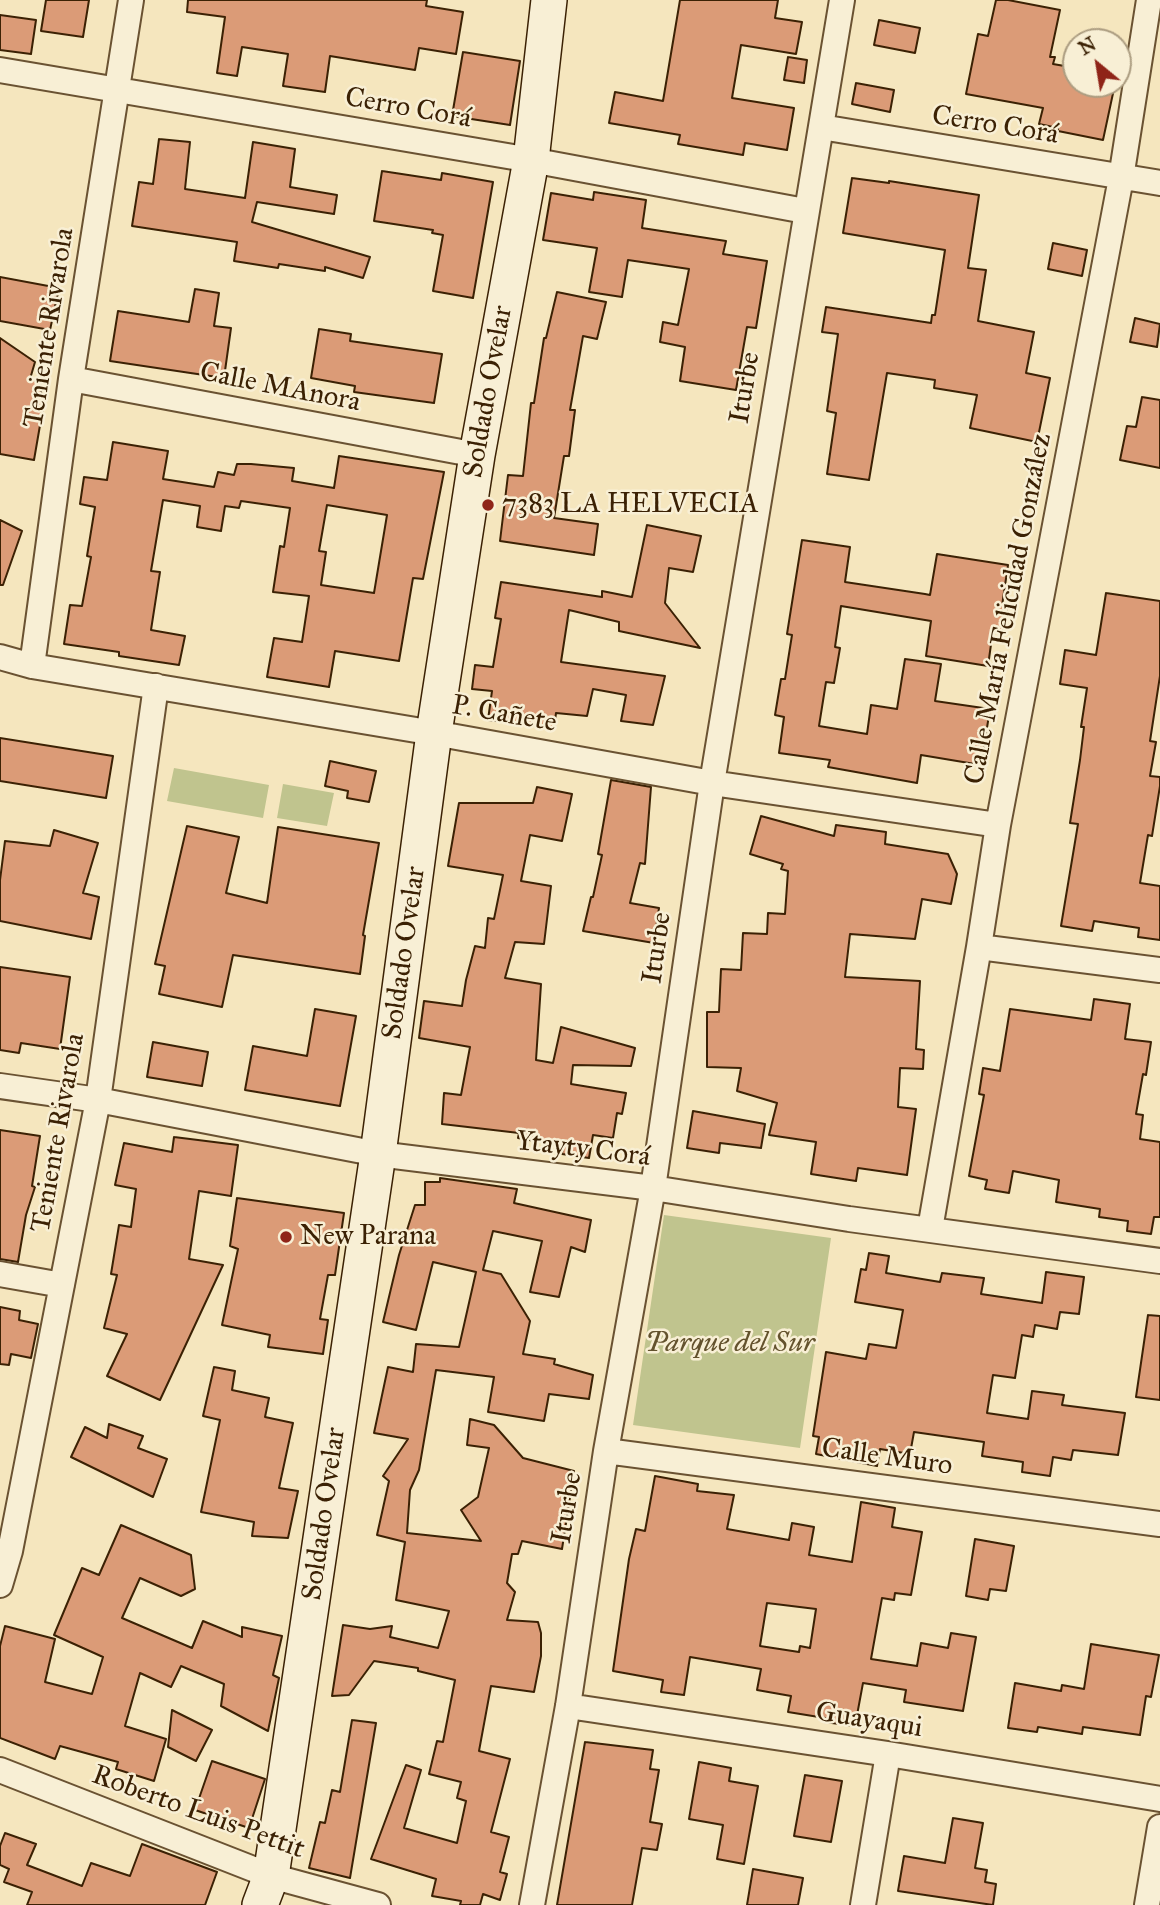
<!DOCTYPE html>
<html>
<head>
<meta charset="utf-8">
<style>
	body { margin:0 }
	#map { position:relative; width:1160px; height:1905px; overflow:hidden; background:#f5e6be; font-family:"IM FELL Great Primer",serif }
	canvas { display:block }
	.north { position:absolute; left:1062px; top:28px; width:70px; height:70px; box-sizing:border-box; background:#f8efd5; border:2px solid #ac9d81; border-radius:50%; rotate:330deg; font-size:19px; font-weight:700; line-height:28px; text-align:center; color:#3b2104 }
	.north::after { content:''; display:block; margin:auto; width:24px; height:32px; background:#8f2418; clip-path:polygon(50% 0,100% 100%,50% 72%,0 100%) }
</style>
</head>
<body>
<div id="map">
<canvas width="1160" height="1905"></canvas>
<div class="north">N</div>
</div>
<script>
const g = document.querySelector('canvas').getContext('2d');
g.lineJoin = 'round';
function paint(path, color) { g.fillStyle = color; g.fill(path, 'evenodd'); }
const poly = rows => new Path2D(rows.map(r => 'M' + r).join(''));
function stroke(path, color, width, dash) { g.strokeStyle = color; g.lineWidth = width; g.lineCap = dash ? 'butt' : 'round'; g.setLineDash(dash || []); g.stroke(path); }
function drawText(font, color, halo, rows, align = 'center') {
  g.font = font + ' "IM FELL Great Primer",serif'; g.lineWidth = 5; g.setLineDash([]); g.textBaseline = 'middle'; g.strokeStyle = halo; g.fillStyle = color; for (const [text, x, y, turn = 0] of rows) {
    g.save(); g.translate(x, y); g.rotate((+turn || 0) * Math.PI / 180); g.textAlign = isNaN(turn) ? turn : align; if (halo) g.strokeText(text, 0, 0); g.fillText(text, 0, 0); g.restore();
  }
}
const green = poly([
	[174,768,269,785,263,818,167,801],
	[283,784,334,793,327,826,277,818],
	[664,1215,831,1238,800,1448,633,1425]
]);
const building = poly([
	[46,0,89,0,83,37,41,31,46,0],
	[188,0,427,0,426,6,463,12,456,54,419,48,415,70,330,56,325,92,283,86,288,54,242,47,237,76,217,73,225,17,187,12,188,0],
	[680,0,778,0,775,18,802,22,796,54,741,45,732,98,794,108,787,150,745,143,743,155,678,144,680,135,609,123,615,92,663,101,680,0],
	[996,0,1008,0,1060,10,1050,57,1055,57,1053,64,1076,68,1076,84,1115,84,1103,140,1058,131,1058,128,1039,124,1043,108,966,94,978,34,988,36,996,0],
	[0,15,36,20,31,54,0,50,0,15],
	[879,20,920,28,915,53,874,45,879,20],
	[463,52,520,61,510,125,452,116,463,52],
	[788,57,807,60,804,83,784,80,788,57],
	[856,83,894,90,890,112,852,104,856,83],
	[159,139,190,142,185,189,245,198,253,142,295,149,290,187,337,195,334,214,257,202,252,222,370,257,363,278,325,267,325,271,279,264,278,268,234,261,237,242,132,226,139,182,153,184,159,139],
	[382,171,441,180,442,173,493,182,473,298,433,291,443,235,432,233,433,230,374,221,382,171],
	[852,178,889,183,889,181,979,195,968,268,986,270,978,321,1034,332,1026,373,1050,378,1037,442,970,428,977,395,934,388,935,380,887,373,869,480,827,474,836,413,827,411,838,334,822,332,826,307,931,323,932,315,935,315,945,250,843,233,852,178],
	[594,192,646,200,642,228,726,241,723,254,767,261,756,328,747,327,736,390,680,381,685,347,660,342,663,322,678,325,689,269,628,260,622,297,589,292,597,248,543,240,551,193,593,200,594,192],
	[1053,243,1087,250,1082,276,1048,269,1053,243],
	[0,277,59,288,50,330,0,321,0,277],
	[195,289,219,293,214,326,231,328,224,378,110,361,118,311,189,322,195,289],
	[557,292,606,302,597,339,583,336,570,410,575,410,569,456,564,456,554,518,598,524,594,555,500,541,508,475,523,476,531,403,534,403,544,338,546,338,557,292],
	[1135,318,1160,324,1157,347,1130,342,1135,318],
	[319,329,351,334,350,341,442,354,434,403,354,392,355,386,311,378,319,329],
	[0,338,35,362,30,379,40,382,43,408,34,460,0,454,0,338],
	[1142,397,1160,400,1160,468,1120,460,1127,426,1136,427,1142,397],
	[113,442,168,451,163,479,214,487,218,472,234,475,237,464,251,464,294,468,292,481,334,488,339,456,444,472,423,579,413,578,399,661,335,651,329,687,267,677,274,638,302,642,309,596,273,592,280,546,284,547,290,508,241,501,239,508,225,506,221,531,197,527,200,506,163,500,151,571,160,572,151,630,185,636,179,665,119,656,119,652,64,644,70,605,82,606,91,557,87,556,95,507,80,504,84,477,107,480,113,442],
	[327,505,387,515,374,593,321,585,326,552,319,551,327,505],
	[0,520,22,531,3,585,0,585,0,520],
	[647,525,701,536,693,572,669,568,665,603,700,648,619,631,619,622,569,610,561,662,665,676,653,725,621,721,626,695,593,689,587,716,556,713,554,728,488,720,492,691,472,689,475,665,493,667,501,619,495,618,501,582,602,597,602,591,632,597,647,525],
	[802,540,850,547,845,582,925,594,930,595,937,554,1008,565,1002,606,1007,607,1003,632,993,630,988,666,926,656,931,621,841,606,835,647,840,648,834,683,826,682,819,726,867,734,871,705,897,709,905,659,941,664,935,701,990,709,981,765,921,755,917,783,828,767,830,760,779,753,784,717,775,715,781,679,785,679,792,635,787,634,802,540],
	[1106,593,1160,601,1160,676,1150,741,1156,742,1150,776,1160,777,1160,786,1152,836,1148,835,1140,883,1160,886,1160,940,1138,937,1139,928,1094,921,1092,931,1061,926,1078,824,1070,823,1080,760,1084,727,1081,727,1087,688,1060,684,1065,650,1096,655,1106,593],
	[0,738,113,756,106,798,0,781,0,738],
	[330,761,376,771,369,802,347,798,348,791,325,786,330,761],
	[611,780,651,787,645,864,640,863,630,903,659,908,654,943,583,931,591,897,593,897,602,855,598,854,611,780],
	[537,787,572,794,562,841,530,835,521,881,551,886,544,944,515,942,505,978,541,984,536,1060,553,1063,561,1027,635,1048,631,1066,573,1065,571,1084,626,1093,622,1114,617,1113,613,1138,593,1135,589,1158,562,1154,563,1146,518,1138,519,1133,442,1124,444,1093,461,1095,470,1047,419,1038,424,1001,462,1006,466,980,475,946,485,948,488,918,494,919,503,875,448,866,459,803,533,803,537,787],
	[761,816,834,836,836,825,886,832,885,844,948,854,957,874,951,904,922,899,915,939,850,934,845,977,920,981,916,1049,924,1050,923,1069,900,1068,898,1107,916,1109,907,1175,858,1168,856,1181,811,1174,816,1142,769,1135,777,1103,737,1091,741,1068,707,1067,707,1012,719,1012,721,969,741,970,743,933,767,934,768,913,785,914,788,871,781,869,783,864,750,854,761,816],
	[187,826,239,837,226,893,267,903,278,827,379,843,363,935,365,936,360,974,233,955,222,1007,159,994,165,966,155,964,187,826],
	[54,830,98,843,83,893,99,897,91,939,0,921,0,880,5,841,50,846,54,830],
	[0,967,70,977,60,1049,21,1043,19,1053,0,1050,0,967],
	[1094,999,1130,1004,1125,1039,1151,1042,1146,1075,1143,1074,1136,1114,1143,1115,1140,1139,1160,1142,1160,1217,1154,1217,1151,1234,1127,1231,1128,1221,1099,1217,1100,1209,1056,1202,1059,1180,1013,1171,1009,1193,985,1189,987,1180,969,1176,984,1095,979,1094,983,1068,1000,1071,1010,1009,1091,1020,1094,999],
	[315,1009,356,1016,340,1106,245,1090,253,1046,307,1056,315,1009],
	[153,1042,208,1052,202,1086,147,1077,153,1042],
	[693,1111,765,1124,761,1148,720,1143,719,1153,687,1148,693,1111],
	[0,1130,40,1136,32,1186,35,1187,26,1215,18,1262,0,1259,0,1130],
	[174,1137,238,1145,231,1196,199,1191,189,1259,223,1265,160,1400,107,1376,127,1334,104,1328,117,1275,111,1274,119,1225,131,1227,136,1189,115,1185,124,1143,172,1152,174,1137],
	[440,1178,517,1189,514,1203,591,1220,585,1252,571,1247,559,1297,530,1292,542,1241,493,1231,483,1270,501,1274,530,1321,523,1354,555,1359,554,1364,593,1375,589,1399,549,1394,544,1421,488,1412,494,1377,436,1370,419,1470,410,1490,407,1533,481,1541,461,1510,478,1497,489,1448,467,1445,470,1419,494,1425,523,1458,574,1471,562,1549,522,1541,518,1554,512,1554,507,1583,515,1592,507,1620,538,1622,541,1633,541,1656,534,1692,491,1686,479,1751,510,1759,491,1832,509,1837,500,1872,507,1874,500,1900,483,1894,480,1905,460,1905,461,1901,432,1896,436,1879,371,1859,406,1765,421,1770,404,1828,457,1843,466,1801,457,1798,461,1782,429,1774,437,1741,443,1742,455,1680,418,1671,418,1668,374,1661,349,1695,332,1696,343,1625,370,1629,392,1626,390,1637,438,1648,449,1611,396,1600,405,1542,377,1535,389,1481,383,1476,408,1439,374,1433,388,1367,413,1372,416,1344,459,1347,476,1272,433,1262,416,1330,383,1322,399,1255,415,1205,425,1205,425,1182,440,1182,440,1178],
	[237,1198,344,1213,335,1275,328,1275,320,1319,328,1320,323,1354,268,1347,270,1335,222,1325,238,1249,230,1246,237,1198],
	[869,1253,889,1256,886,1273,940,1282,942,1273,984,1278,981,1294,1042,1303,1046,1272,1084,1277,1079,1314,1060,1312,1057,1329,1035,1325,1033,1337,1022,1335,1015,1378,993,1375,987,1413,1028,1419,1032,1391,1064,1395,1062,1405,1125,1413,1118,1455,1073,1450,1071,1460,1053,1457,1050,1476,1022,1472,1023,1462,982,1456,984,1442,914,1432,910,1454,880,1449,877,1466,816,1454,819,1437,813,1436,826,1352,866,1359,869,1344,896,1348,903,1310,855,1302,861,1269,866,1270,869,1253],
	[0,1307,20,1311,19,1320,38,1324,31,1358,11,1354,9,1365,0,1364,0,1307],
	[1148,1315,1160,1316,1160,1400,1136,1397,1148,1315],
	[214,1367,235,1371,232,1390,269,1398,265,1417,293,1423,279,1488,298,1491,288,1538,252,1536,254,1522,201,1512,220,1420,203,1416,214,1367],
	[109,1424,143,1436,138,1448,167,1459,153,1497,71,1457,85,1427,107,1438,109,1424],
	[655,1476,698,1484,697,1491,734,1495,727,1529,789,1540,792,1523,814,1527,809,1555,852,1562,861,1502,895,1508,892,1527,922,1532,911,1595,895,1593,894,1600,882,1598,871,1659,917,1666,921,1643,948,1648,951,1633,976,1637,963,1711,904,1702,906,1690,863,1683,855,1726,824,1722,825,1718,788,1712,791,1696,757,1690,761,1669,690,1657,684,1695,661,1692,663,1680,613,1671,629,1559,636,1529,645,1531,655,1476],
	[767,1603,816,1609,810,1648,800,1646,799,1652,760,1646,767,1603],
	[121,1525,191,1555,195,1589,181,1596,140,1578,122,1618,192,1648,203,1621,242,1637,242,1627,282,1636,273,1675,279,1678,268,1731,221,1706,224,1684,181,1666,171,1687,140,1673,125,1726,166,1739,154,1781,116,1769,118,1762,60,1746,55,1759,0,1738,0,1646,5,1626,55,1639,45,1682,92,1694,103,1657,54,1635,82,1568,99,1575,121,1525],
	[975,1539,1014,1546,1006,1591,990,1589,988,1600,966,1596,975,1539],
	[1091,1644,1159,1655,1151,1697,1146,1696,1140,1735,1083,1727,1082,1734,1038,1727,1037,1732,1008,1728,1015,1683,1061,1691,1062,1685,1084,1689,1091,1644],
	[172,1710,212,1730,196,1761,168,1747,172,1710],
	[352,1720,376,1723,350,1878,309,1868,320,1822,325,1823,332,1790,340,1792,352,1720],
	[585,1742,653,1750,650,1769,659,1770,650,1822,662,1824,657,1850,642,1848,632,1905,557,1905,585,1742],
	[212,1761,265,1779,249,1828,195,1810,212,1761],
	[699,1762,731,1768,729,1781,758,1786,744,1864,717,1859,723,1825,689,1819,699,1762],
	[805,1775,842,1781,831,1842,794,1836,805,1775],
	[953,1818,983,1823,975,1868,987,1870,985,1882,996,1884,993,1905,898,1891,904,1856,945,1863,953,1818],
	[5,1833,36,1844,27,1865,82,1886,91,1863,130,1876,142,1844,217,1872,205,1905,27,1905,32,1892,4,1882,9,1869,0,1865,0,1846,5,1833],
	[753,1869,803,1878,798,1905,747,1905,753,1869]
]);
const minor = poly([
	[0,70,531,160,805,211],
	[821,127,1160,183],
	[71,379,477,455],
	[0,657,32,666,434,733,712,783,998,825],
	[32,666,71,379,131,0],
	[979,947,1160,970],
	[0,1086,98,1100,378,1154,653,1188,849,1219,1160,1261],
	[930,1229,979,947,998,825,1121,178,1149,0],
	[0,1274,62,1285],
	[606,1451,1160,1524],
	[0,1585,10,1551,98,1100,156,686],
	[568,1706,888,1754,1160,1799],
	[0,1770,271,1876,378,1905],
	[532,1905,568,1706,606,1451,653,1188,712,783,842,0],
	[863,1905,888,1754],
	[1147,1905,1160,1827]
]);
const secondary = poly([
	[260,1905,271,1876,378,1154,434,733,477,455,531,160,549,0]
]);
const markers = [
	[488,505,7,"#8f2418"],
	[286,1237,7,"#8f2418"]
];
const streetNames = [
	["Cerro Corá",408,109,10],
	["Cerro Corá",995,126,9],
	["Teniente Rivarola",50,328,-81],
	["Calle MAnora",280,388,11],
	["Iturbe",746,388,-81],
	["Soldado Ovelar",489,392,-80],
	["Calle María Felicidad González",1009,609,-79],
	["P. Cañete",504,715,10],
	["Iturbe",658,948,-82],
	["Soldado Ovelar",405,953,-82],
	["Teniente Rivarola",59,1133,-80],
	["Ytayty Corá",583,1150,7],
	["Calle Muro",887,1458,8],
	["Iturbe",568,1508,-81],
	["Soldado Ovelar",325,1514,-82],
	["Guayaqui",869,1721,9],
	["Roberto Luis Pettit",198,1813,20]
];
const poiNames = [
	["7383 LA HELVECIA",502,505],
	["New Parana",300,1237]
];
const parkNames = [
	["Parque del Sur",730,1344]
];
paint(green, '#c0c48e');
paint(building, '#db9b77');
stroke(building, '#3b2104', 2);
stroke(minor, '#6a5232', 28);
stroke(secondary, '#3b2104', 38);
stroke(minor, '#f8efd5', 24);
stroke(secondary, '#f8efd5', 35);
for (const [x, y, r, color] of markers) { const dot = new Path2D(); dot.arc(x, y, r, 0, 2 * Math.PI); g.fillStyle = color; g.fill(dot); stroke(dot, '#f8efd5', 2.5); }
drawText('28px', '#3b2104', '#f8efd5', streetNames);
drawText('28px', '#3b2104', '#f8efd5', poiNames, 'left');
drawText('italic 28px', '#63522d', '#f8efd5', parkNames);
</script>
</body>
</html>
